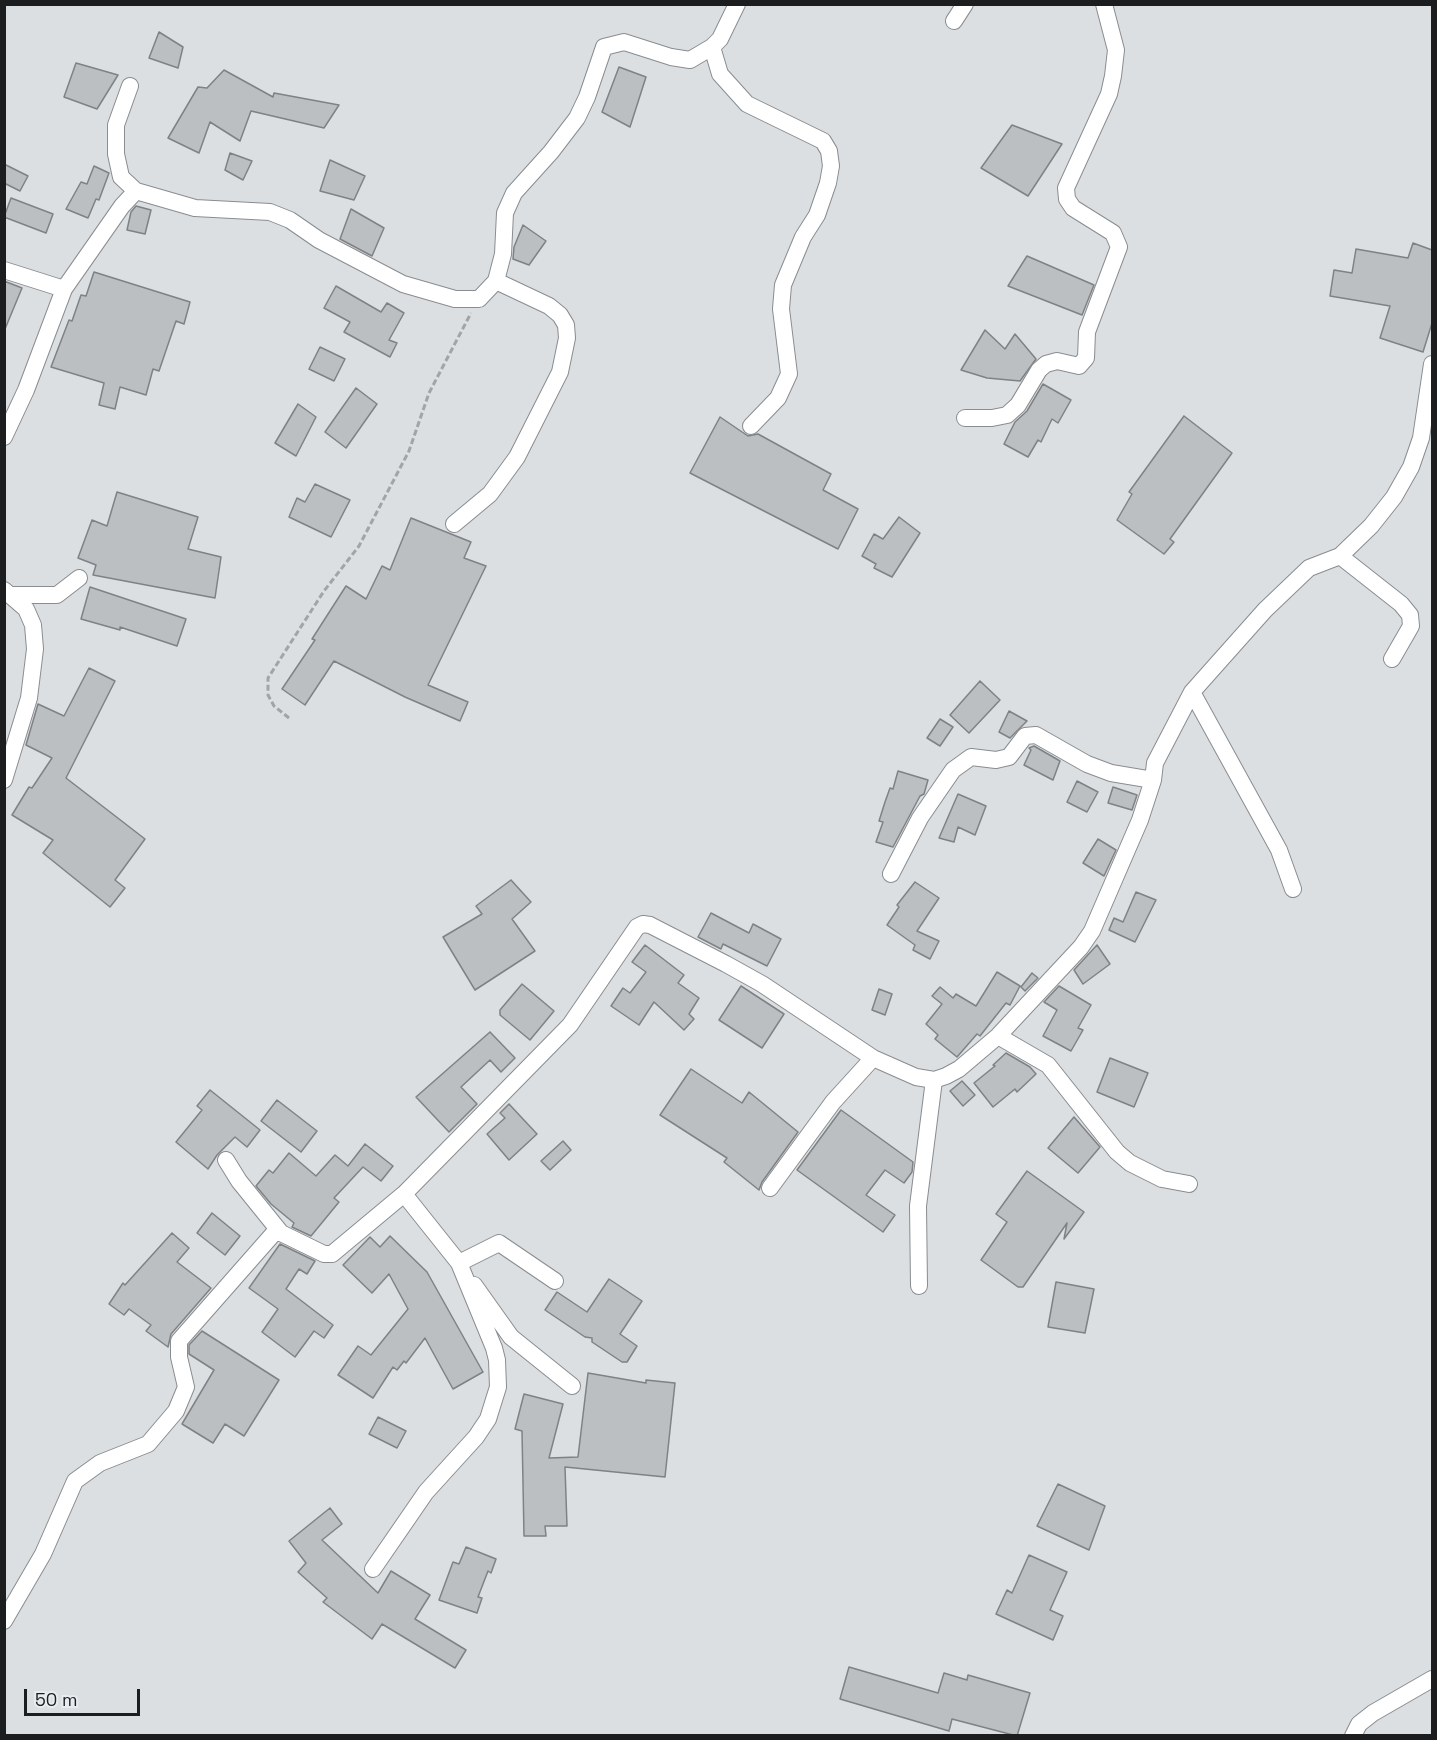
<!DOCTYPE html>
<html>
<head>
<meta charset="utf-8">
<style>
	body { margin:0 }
	#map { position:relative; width:1437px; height:1740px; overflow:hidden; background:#dbdfe2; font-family:"Space Grotesk",sans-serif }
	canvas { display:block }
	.frame { position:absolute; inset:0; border:6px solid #1c1d1e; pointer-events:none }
	.scale { position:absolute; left:24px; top:1689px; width:116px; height:27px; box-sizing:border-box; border:3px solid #1c1d1e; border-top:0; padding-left:8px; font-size:18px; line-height:21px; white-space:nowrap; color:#1c1d1e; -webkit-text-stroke:4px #e8ecf0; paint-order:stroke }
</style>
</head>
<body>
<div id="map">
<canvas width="1437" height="1740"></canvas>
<div class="frame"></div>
<div class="scale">50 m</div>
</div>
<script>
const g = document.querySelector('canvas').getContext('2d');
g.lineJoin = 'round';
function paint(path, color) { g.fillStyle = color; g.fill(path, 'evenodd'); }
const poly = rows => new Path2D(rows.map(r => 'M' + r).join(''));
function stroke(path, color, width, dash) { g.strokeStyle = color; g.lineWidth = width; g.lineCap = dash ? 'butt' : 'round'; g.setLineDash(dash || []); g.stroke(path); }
const building = poly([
	[159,32,183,47,178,68,149,58,159,32],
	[76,63,118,75,97,109,64,97,76,63],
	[619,67,646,77,630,127,602,112,619,67],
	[224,70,273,97,274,93,339,105,324,128,251,111,240,141,210,122,199,153,168,138,198,87,207,88,224,70],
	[1012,125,1062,144,1028,196,981,168,1012,125],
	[230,153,252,161,243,180,225,170,230,153],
	[330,160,365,176,354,200,320,191,330,160],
	[4,164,28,176,20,191,4,183,4,164],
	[94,166,109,173,99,200,96,199,88,218,66,209,81,182,87,184,94,166],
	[11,198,53,214,46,233,4,217,11,198],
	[136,206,151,210,145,234,127,230,131,212,136,206],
	[351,209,384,228,372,256,340,239,351,209],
	[523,225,546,241,529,265,513,259,514,247,523,225],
	[1413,243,1432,250,1432,323,1423,352,1380,338,1390,306,1330,296,1334,270,1352,273,1356,249,1408,258,1413,243],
	[1027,256,1094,285,1082,315,1008,286,1027,256],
	[94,272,190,302,184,324,176,321,159,371,153,369,146,395,120,387,115,409,99,405,104,383,51,367,69,320,72,321,81,295,86,296,94,272],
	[4,281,22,288,5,329,4,329,4,281],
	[336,286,381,312,387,303,404,313,389,340,397,343,390,357,344,332,350,322,324,308,336,286],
	[985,330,1005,349,1015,334,1036,359,1020,381,987,378,961,370,985,330],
	[320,347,345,359,334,381,309,369,320,347],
	[1043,384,1071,400,1058,423,1052,419,1041,442,1038,440,1028,457,1004,444,1015,422,1027,411,1043,384],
	[356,388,377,404,346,448,325,432,356,388],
	[298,404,316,417,296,456,275,443,298,404],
	[1184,416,1232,453,1170,539,1174,542,1164,554,1117,520,1132,494,1129,492,1184,416],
	[720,417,748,436,758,434,831,474,823,490,858,509,838,549,690,473,720,417],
	[315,484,350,500,331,537,289,517,297,498,305,502,315,484],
	[117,492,198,517,188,549,221,557,215,598,93,575,96,565,78,558,92,520,107,526,117,492],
	[899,517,920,533,892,577,874,568,876,564,862,556,874,534,883,539,899,517],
	[411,518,471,542,464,558,486,566,428,685,468,702,460,721,405,697,334,661,305,705,282,689,315,640,312,639,346,586,366,599,382,566,390,570,411,518],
	[90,587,186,619,177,646,120,627,120,630,81,619,90,587],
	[89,668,115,681,66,778,145,839,115,880,125,888,110,907,43,853,53,840,12,815,29,787,32,788,52,758,26,745,38,704,64,716,89,668],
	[980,681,1000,700,969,733,950,715,980,681],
	[1009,711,1027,721,1010,738,999,732,1009,711],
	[940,719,953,727,940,746,927,738,940,719],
	[1034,746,1060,761,1053,780,1024,765,1031,750,1029,748,1034,746],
	[898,771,928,780,924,794,920,796,893,847,876,842,883,822,879,821,885,802,890,788,893,789,898,771],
	[1077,781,1098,792,1087,812,1067,802,1077,781],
	[1113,787,1137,795,1132,810,1108,803,1113,787],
	[958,794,986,806,975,835,958,827,954,842,939,838,958,794],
	[1098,839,1116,850,1104,876,1083,863,1098,839],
	[511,880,531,902,512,919,535,951,475,990,443,937,482,914,476,906,511,880],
	[915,882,939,898,917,931,939,941,930,959,913,950,915,945,887,925,899,907,897,905,915,882],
	[1136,892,1156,900,1135,942,1109,930,1114,918,1123,922,1136,892],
	[711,913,749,933,753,924,781,939,767,966,723,944,721,949,698,937,711,913],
	[645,945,684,975,678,983,699,998,689,1014,694,1019,684,1030,654,1002,639,1025,611,1006,623,988,630,993,646,972,632,962,645,945],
	[1097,945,1110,964,1083,984,1074,970,1097,945],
	[997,972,1020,986,1010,1005,1006,1003,980,1036,977,1034,957,1057,935,1039,938,1035,926,1024,942,1004,932,996,940,987,953,998,956,994,976,1006,997,972],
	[1032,973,1038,978,1025,991,1021,987,1032,973],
	[522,984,554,1011,530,1040,500,1015,500,1010,522,984],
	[741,986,784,1014,762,1048,719,1020,741,986],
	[1059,986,1091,1005,1078,1028,1083,1030,1071,1051,1043,1036,1057,1010,1044,1002,1059,986],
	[879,989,892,994,885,1015,872,1010,879,989],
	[490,1032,515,1058,501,1072,490,1060,461,1087,477,1104,449,1132,416,1097,490,1032],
	[1006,1053,1030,1067,1036,1074,1017,1092,1015,1089,993,1107,974,1083,995,1066,993,1065,1006,1053],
	[1110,1058,1148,1073,1134,1107,1097,1092,1110,1058],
	[691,1069,742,1103,749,1092,798,1132,762,1182,759,1190,724,1162,727,1158,660,1115,691,1069],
	[962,1081,975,1095,963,1106,950,1091,962,1081],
	[210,1090,260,1130,247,1147,235,1137,217,1155,208,1169,176,1142,202,1110,197,1106,210,1090],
	[277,1100,317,1131,301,1152,261,1121,277,1100],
	[509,1104,537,1134,509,1160,487,1134,505,1118,500,1113,509,1104],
	[841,1110,913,1162,912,1172,904,1183,885,1170,866,1195,895,1215,883,1232,797,1170,841,1110],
	[1074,1117,1100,1147,1078,1173,1048,1148,1074,1117],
	[563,1141,571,1150,550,1170,541,1161,563,1141],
	[365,1144,393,1166,381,1181,363,1167,334,1198,339,1202,311,1236,292,1227,294,1223,271,1204,256,1186,269,1170,273,1173,289,1153,316,1176,335,1155,348,1166,365,1144],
	[1027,1171,1084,1212,1064,1239,1067,1223,1023,1287,1018,1287,981,1260,1007,1222,996,1214,1027,1171],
	[212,1213,240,1236,225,1255,197,1233,212,1213],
	[172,1233,189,1248,177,1262,211,1288,171,1334,168,1347,146,1331,151,1325,129,1309,124,1315,109,1304,123,1283,125,1285,172,1233],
	[390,1236,427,1272,483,1372,453,1389,425,1338,406,1363,404,1361,397,1370,393,1367,373,1398,338,1375,358,1346,371,1355,408,1309,389,1274,372,1293,343,1265,370,1237,380,1247,390,1236],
	[280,1244,315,1261,307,1274,299,1269,286,1289,333,1325,324,1338,314,1331,295,1357,262,1332,278,1309,249,1288,280,1244],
	[609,1279,642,1301,620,1334,637,1346,627,1362,622,1362,592,1342,592,1338,585,1337,545,1310,557,1292,587,1312,609,1279],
	[1056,1282,1094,1289,1085,1333,1048,1327,1056,1282],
	[202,1331,279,1380,244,1436,225,1424,213,1443,182,1424,214,1370,189,1354,189,1345,202,1331],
	[588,1373,646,1383,646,1380,675,1383,665,1477,565,1467,567,1526,545,1526,546,1536,524,1536,522,1431,515,1429,524,1394,563,1404,549,1458,578,1457,588,1373],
	[378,1417,406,1431,397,1448,369,1434,378,1417],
	[1058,1484,1105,1506,1089,1550,1037,1526,1058,1484],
	[330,1508,342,1524,322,1540,378,1593,391,1571,430,1595,415,1619,466,1650,455,1668,382,1624,372,1639,323,1602,327,1598,298,1572,306,1563,289,1541,330,1508],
	[466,1547,496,1559,491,1573,488,1571,478,1597,482,1598,477,1613,439,1600,453,1562,459,1564,466,1547],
	[1029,1555,1067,1572,1050,1610,1063,1616,1053,1640,996,1614,1007,1590,1012,1593,1029,1555],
	[849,1667,938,1693,944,1673,967,1680,968,1675,1030,1693,1017,1736,952,1719,949,1731,840,1699,849,1667]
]);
const path = poly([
	[289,718,274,706,268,695,268,678,324,591,359,546,409,451,429,393,471,313]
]);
const minor = poly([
	[954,21,965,4],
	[712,47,720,74,747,104,823,141,829,151,831,166,828,183,817,215,803,237,783,285,781,309,789,374,778,398,751,426],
	[130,86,116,125,116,154,121,177,136,191],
	[4,270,64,289],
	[965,418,992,418,1007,415,1018,405,1039,370,1046,364,1057,361,1079,366,1086,358,1087,332,1119,247,1113,233,1073,208,1067,199,1066,188,1109,94,1113,76,1116,50,1104,4],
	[4,437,26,390,64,289,122,206,136,191,195,208,270,212,290,220,319,240,403,284,455,299,479,299,496,281,503,254,505,213,514,193,551,152,577,118,587,97,604,47,624,42,671,57,690,60,712,47,720,39,737,4],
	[454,524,490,494,517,457,560,372,567,338,566,325,560,315,549,306,496,281],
	[1340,556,1401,604,1410,615,1411,626,1392,659],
	[4,590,26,609,33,625,35,649,29,698,4,780],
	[12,595,57,595,79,578],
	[1192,692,1279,850,1293,889],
	[891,874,920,818,953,770,971,757,996,760,1009,757,1025,736,1036,735,1087,764,1111,773,1153,780],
	[998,1036,1048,1065,1117,1152,1130,1163,1162,1179,1189,1184],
	[226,1160,239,1181,281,1233],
	[770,1188,833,1102,873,1058],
	[459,1263,499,1243,555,1281],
	[474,1285,511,1337,572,1386],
	[919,1286,918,1206,934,1080],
	[373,1569,426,1492,476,1437,488,1419,498,1387,497,1360,494,1348,459,1263,404,1194],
	[4,1621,43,1554,75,1481,100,1463,148,1444,176,1411,186,1387,179,1357,179,1341,274,1233,281,1233,324,1254,332,1254,404,1194,570,1025,637,927,643,924,650,925,726,964,762,984,873,1058,916,1077,934,1080,946,1076,959,1069,998,1036,1081,947,1092,931,1140,820,1153,780,1155,763,1192,692,1265,610,1309,568,1340,556,1371,526,1394,497,1411,467,1421,438,1432,364],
	[1353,1736,1359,1724,1373,1713,1432,1679]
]);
paint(building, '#bbbfc2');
stroke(building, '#7f8285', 1.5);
stroke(minor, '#898d90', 18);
stroke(path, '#a2a5a7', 3, [6, 3]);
stroke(minor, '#fff', 16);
</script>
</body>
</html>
